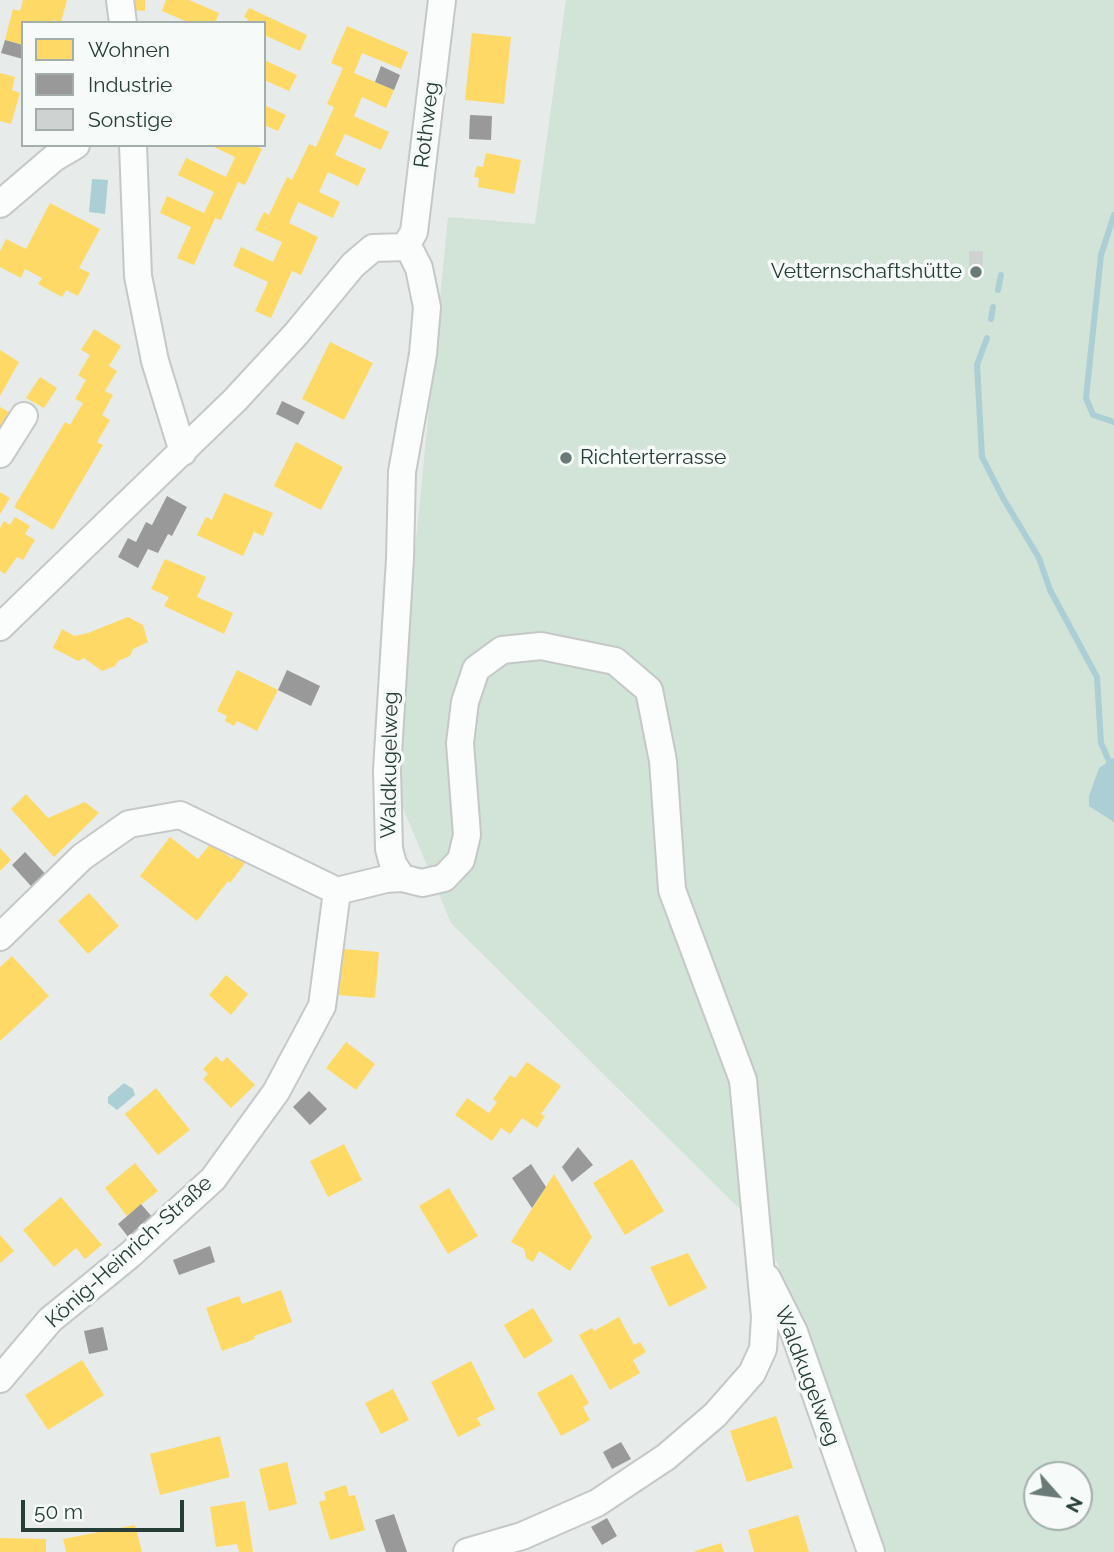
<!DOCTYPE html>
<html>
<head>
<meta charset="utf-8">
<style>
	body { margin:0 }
	#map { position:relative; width:1114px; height:1552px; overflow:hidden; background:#e7ebe9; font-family:Raleway,sans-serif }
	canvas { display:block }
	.legend { position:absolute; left:21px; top:21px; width:245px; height:126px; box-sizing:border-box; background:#f6faf8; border:2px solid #a3aeab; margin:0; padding:9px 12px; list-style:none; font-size:21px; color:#263d38 }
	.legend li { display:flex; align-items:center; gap:14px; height:35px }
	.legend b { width:35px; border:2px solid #a3aeab }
	.north { position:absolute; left:1023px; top:1461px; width:70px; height:70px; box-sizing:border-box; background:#f6faf8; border:2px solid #a3aeab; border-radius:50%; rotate:118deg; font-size:19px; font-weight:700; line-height:28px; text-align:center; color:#263d38 }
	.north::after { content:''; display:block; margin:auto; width:24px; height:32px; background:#6a7a76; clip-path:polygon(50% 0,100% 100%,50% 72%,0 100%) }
	.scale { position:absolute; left:21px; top:1500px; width:163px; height:32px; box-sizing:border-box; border:4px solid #263d38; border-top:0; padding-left:9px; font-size:21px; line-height:24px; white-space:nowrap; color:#263d38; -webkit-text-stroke:5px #f6faf8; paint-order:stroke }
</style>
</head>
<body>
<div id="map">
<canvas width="1114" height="1552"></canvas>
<ul class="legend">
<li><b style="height:19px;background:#ffd966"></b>Wohnen</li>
<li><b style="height:19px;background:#999"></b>Industrie</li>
<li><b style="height:19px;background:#ced3d1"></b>Sonstige</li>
</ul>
<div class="north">N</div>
<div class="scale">50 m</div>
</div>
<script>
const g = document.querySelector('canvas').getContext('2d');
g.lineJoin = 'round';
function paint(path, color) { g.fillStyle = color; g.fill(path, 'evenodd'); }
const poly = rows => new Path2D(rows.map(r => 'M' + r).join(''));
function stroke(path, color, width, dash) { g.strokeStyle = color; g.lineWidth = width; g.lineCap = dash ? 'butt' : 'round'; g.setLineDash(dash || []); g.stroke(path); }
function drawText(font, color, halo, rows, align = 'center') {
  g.font = font + ' Raleway,sans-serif'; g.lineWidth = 7; g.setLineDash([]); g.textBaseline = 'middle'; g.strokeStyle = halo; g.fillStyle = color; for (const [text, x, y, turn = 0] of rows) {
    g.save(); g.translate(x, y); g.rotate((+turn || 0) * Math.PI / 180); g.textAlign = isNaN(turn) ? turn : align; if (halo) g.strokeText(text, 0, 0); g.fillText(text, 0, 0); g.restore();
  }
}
const green = poly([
	[566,0,1114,0,1114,1552,885,1552,767,1236,451,923,392,782,448,217,535,224],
	[1037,1475,1079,1475,1079,1517,1037,1517]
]);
const water = poly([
	[92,179,108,180,105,214,89,212],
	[1114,758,1114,822,1089,806,1089,796,1099,768],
	[124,1083,133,1089,135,1095,117,1110,108,1103,108,1097]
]);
const homes = poly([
	[23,0,67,0,61,22,53,20,52,23,23,23,23,45,5,40,13,9,20,11],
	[132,0,145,0,145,11,132,10],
	[166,0,189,0,219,13,215,23,190,23,162,11],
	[249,8,307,35,300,51,264,35,264,23,246,23,248,19,244,17],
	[347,26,408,52,401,69,362,53,354,73,394,90,386,108,362,97,354,116,389,132,381,150,345,134,335,155,366,169,358,186,328,172,319,192,340,202,333,218,298,202,289,223,318,237,301,275,292,271,271,318,255,311,268,282,233,266,241,247,273,262,282,242,255,230,264,212,269,215,287,177,292,180,309,144,316,147,334,107,327,104,343,68,331,63],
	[472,33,511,37,504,104,465,100],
	[264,60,297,75,289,91,264,80],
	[0,73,15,77,12,90,20,93,11,124,0,121],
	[264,105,286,115,278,131,264,125],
	[210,145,254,145,262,149,245,185,238,182,221,220,215,218,194,265,177,258,191,227,160,213,167,196,204,213,214,192,178,175,186,158,226,177,235,157],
	[486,153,521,160,514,194,478,187,479,178,474,177,477,166,483,167],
	[50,203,100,229,79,268,90,273,78,296,66,290,62,297,38,284,42,278,25,269,21,278,0,267,0,251,6,239,26,249],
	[94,329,121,346,109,366,117,371,105,391,113,395,102,415,110,420,97,442,103,445,53,530,14,507,65,422,70,425,83,403,75,399,86,380,78,375,90,355,81,350],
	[330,342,373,363,344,420,302,399],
	[0,350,19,362,0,396],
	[40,377,57,388,44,408,26,398],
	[0,407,14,415,0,439],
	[296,442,343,467,321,510,274,486],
	[0,492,10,498,0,514],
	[224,493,273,513,263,536,254,532,243,556,197,535,206,517,212,520],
	[15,517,30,526,25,534,35,540,23,560,17,557,5,574,0,571,0,528,4,521,10,525],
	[165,559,206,577,197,597,233,613,224,634,164,606,169,597,151,589],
	[128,617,143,625,148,642,133,649,130,656,118,661,115,666,102,671,84,658,78,661,53,648,62,629,74,636,88,633],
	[237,670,278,690,257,731,237,721,234,726,225,721,227,716,217,711],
	[26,794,48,818,85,802,99,813,54,857,11,809],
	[170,837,198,859,211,843,232,859,235,855,245,863,230,883,228,881,197,921,140,876],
	[0,848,11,860,0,871],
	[89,893,119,926,88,954,58,921],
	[343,949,379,952,375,998,339,995],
	[12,956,49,996,0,1041,0,967],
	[226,975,248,994,231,1015,209,995],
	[346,1042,375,1064,356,1090,326,1068],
	[216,1056,222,1062,227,1057,255,1085,231,1108,203,1079,208,1074,203,1069],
	[527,1062,561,1086,541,1114,545,1116,537,1128,522,1118,510,1134,501,1128,492,1141,455,1115,467,1098,489,1113,497,1102,493,1099,510,1075,515,1078],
	[156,1088,190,1130,158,1155,125,1114],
	[344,1144,362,1180,328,1197,310,1161],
	[632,1159,664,1211,625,1235,593,1183],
	[135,1163,158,1191,127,1216,105,1188],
	[554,1174,592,1237,570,1271,539,1251,533,1262,526,1258,524,1249,511,1242],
	[449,1188,478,1236,448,1254,419,1206],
	[61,1197,102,1245,85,1259,76,1248,54,1267,23,1230],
	[0,1235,14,1251,0,1263],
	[688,1253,707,1288,669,1307,650,1267],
	[281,1290,292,1322,254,1336,255,1339,222,1351,206,1308,239,1296,242,1304],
	[533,1308,553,1341,524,1359,504,1325],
	[619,1317,634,1345,640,1342,646,1352,633,1360,640,1373,610,1390,579,1335,592,1328,594,1331],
	[82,1360,104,1395,48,1430,25,1395],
	[471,1361,495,1409,477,1418,481,1425,458,1437,431,1382],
	[572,1374,589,1403,583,1407,590,1420,561,1436,537,1393],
	[393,1389,409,1420,381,1434,365,1403],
	[776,1416,793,1468,747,1482,730,1431],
	[220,1436,230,1477,160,1495,150,1454],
	[287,1462,297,1504,269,1511,259,1469],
	[346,1485,349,1496,355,1495,365,1530,330,1540,319,1502,326,1500,324,1492],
	[245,1501,253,1552,239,1552,237,1544,216,1547,210,1507],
	[798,1515,809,1552,754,1552,748,1530],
	[135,1525,142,1552,66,1552,63,1539],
	[0,1538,46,1539,46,1552,0,1552],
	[721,1543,724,1552,695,1552,695,1551]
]);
const industry = poly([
	[5,40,23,45,23,59,1,53],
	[381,66,400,75,394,90,375,82],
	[470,115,492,116,491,140,469,139],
	[282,401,305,412,298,425,276,414],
	[167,496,187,507,172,536,168,534,158,553,148,549,138,568,118,557,128,538,136,542,146,522,152,525],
	[287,670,320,686,311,706,278,690],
	[25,852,53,882,39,895,12,865],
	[309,1091,327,1109,310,1125,293,1107],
	[578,1147,593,1165,572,1182,562,1167],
	[531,1164,546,1187,532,1208,512,1178],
	[141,1204,153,1218,129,1238,118,1224],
	[210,1246,215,1262,179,1275,173,1260],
	[103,1327,108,1350,89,1354,84,1331],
	[621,1442,631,1459,612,1469,603,1452],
	[394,1514,407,1552,386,1552,375,1520],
	[607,1518,617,1536,602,1545,591,1527]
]);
const stream = poly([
	[1114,215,1101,255,1086,398,1093,415,1114,422],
	[998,290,1001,275],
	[991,319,993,307],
	[987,338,977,365,982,457,1003,498,1039,558,1050,590,1097,677,1101,743,1109,761,1114,783]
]);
const building = poly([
	[969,251,983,251,982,279,969,279]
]);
const minor = poly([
	[120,0,123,23],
	[133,145,138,276,155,361,183,452],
	[0,204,54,158,76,145],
	[405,247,414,232,442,0],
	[0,454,24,416],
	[0,627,235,400,296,334,353,265,373,248,405,247,410,250,419,268,427,307,423,354,402,472,400,559,387,770,389,849,393,864,402,878,422,883,444,878,461,860,467,835,460,743,465,702,476,669,502,650,541,646,615,661,649,690,663,761,672,890,743,1080,765,1317,763,1349,752,1373,715,1415,666,1457,597,1503,522,1536,467,1552],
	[0,937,82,857,129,824,180,815,337,891,386,879,402,878],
	[767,1278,794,1332,871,1552],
	[0,1379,50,1320,131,1254,213,1179,276,1092,322,1006,337,891]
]);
const markers = [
	[976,272,7,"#6a7a76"],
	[566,458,7,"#6a7a76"]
];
const streetNames = [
	["Rothweg",427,125,-83],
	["Waldkugelweg",390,765,-89],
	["König-Heinrich-Straße",129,1252,-42],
	["Waldkugelweg",807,1376,69]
];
const poiNames = [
	["Vetternschaftshütte",962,272],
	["Richterterrasse",580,458,"left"]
];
paint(green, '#d2e3d7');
paint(water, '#acced5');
paint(homes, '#ffd966');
paint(industry, '#999');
stroke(stream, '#acced5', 6);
paint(building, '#ced3d1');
stroke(minor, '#c4c8c6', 30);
stroke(minor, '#fbfcfc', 26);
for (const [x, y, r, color] of markers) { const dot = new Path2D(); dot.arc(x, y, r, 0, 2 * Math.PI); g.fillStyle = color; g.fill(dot); stroke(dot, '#f6faf8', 2.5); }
drawText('21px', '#263d38', '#f6faf8', streetNames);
drawText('21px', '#263d38', '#f6faf8', poiNames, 'right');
</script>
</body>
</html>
